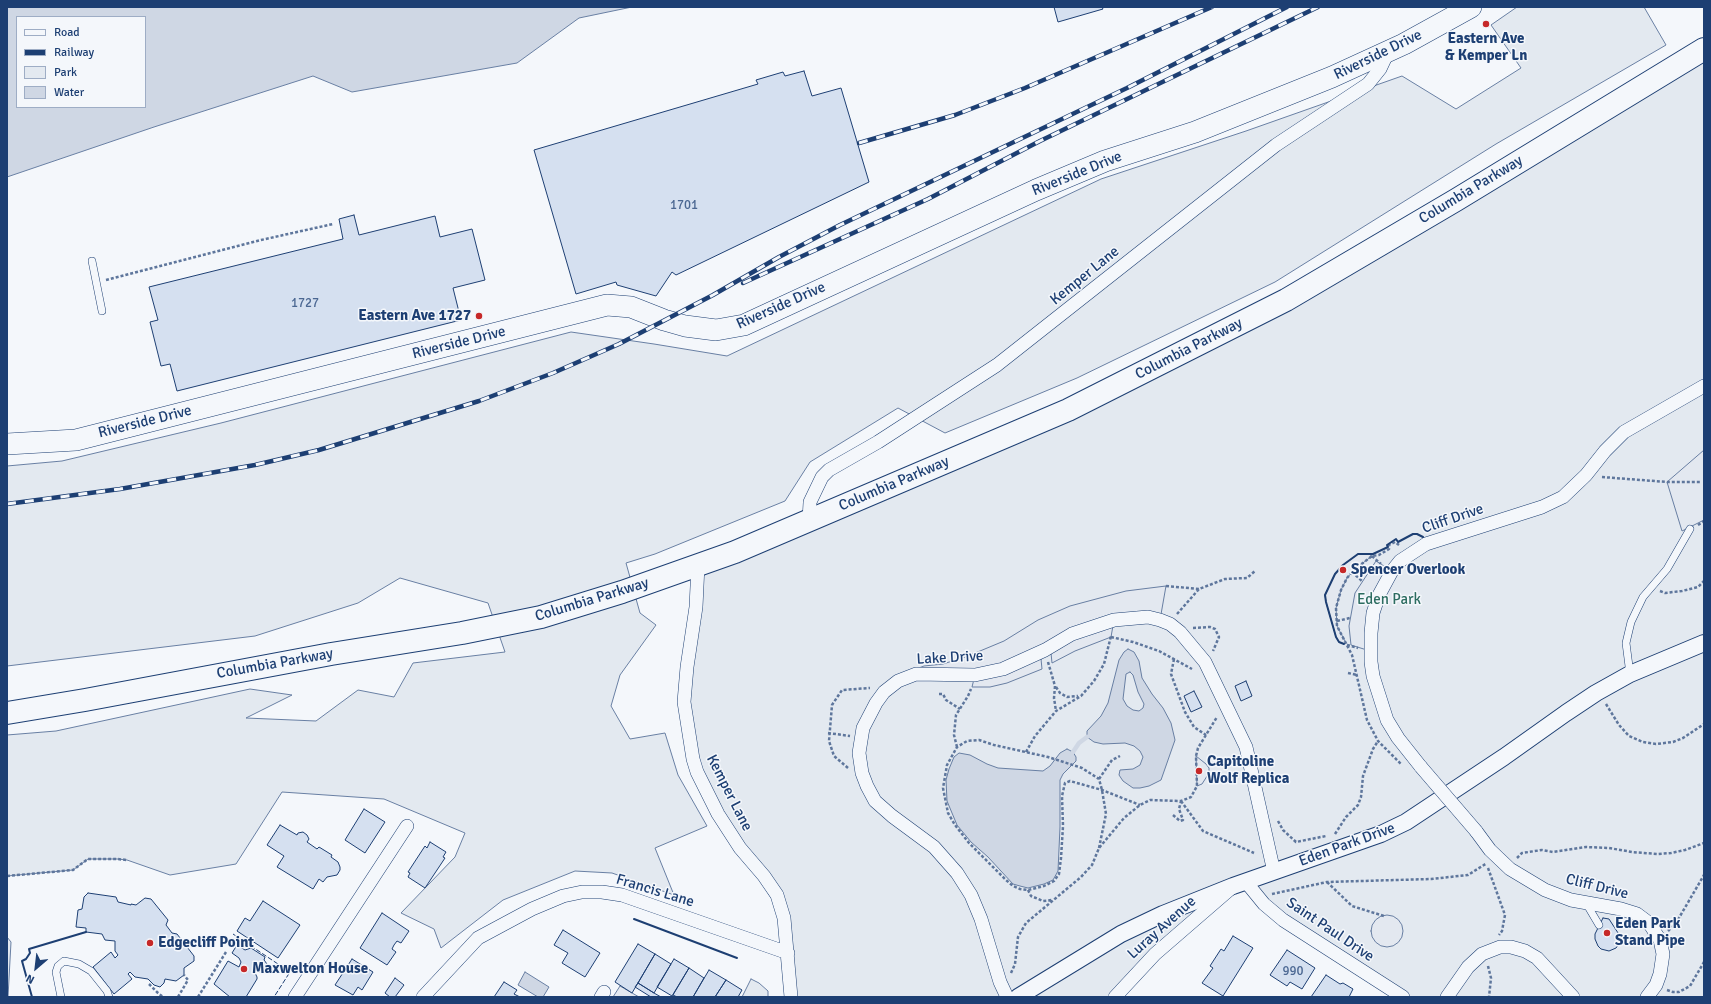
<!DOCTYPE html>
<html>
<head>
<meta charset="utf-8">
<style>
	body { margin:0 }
	#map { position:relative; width:1711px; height:1004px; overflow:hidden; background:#f4f7fb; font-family:Signika,sans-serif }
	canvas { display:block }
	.frame { position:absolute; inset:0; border:8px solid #1d3f73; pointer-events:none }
	.legend { position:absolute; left:16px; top:16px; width:130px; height:92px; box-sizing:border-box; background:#f4f7fb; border:1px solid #9eadc5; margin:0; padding:5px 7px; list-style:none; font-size:12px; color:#1d3f73 }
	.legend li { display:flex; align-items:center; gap:8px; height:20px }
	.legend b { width:20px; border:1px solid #9eadc5 }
	.north { position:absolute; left:16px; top:948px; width:40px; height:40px; -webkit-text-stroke:3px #f4f7fb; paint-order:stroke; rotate:208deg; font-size:11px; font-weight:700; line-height:16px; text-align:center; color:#1d3f73 }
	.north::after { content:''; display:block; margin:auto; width:14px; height:18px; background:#1d3f73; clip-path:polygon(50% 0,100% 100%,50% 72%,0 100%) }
</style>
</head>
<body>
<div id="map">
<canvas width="1711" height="1004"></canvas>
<div class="frame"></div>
<ul class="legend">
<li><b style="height:5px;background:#f4f7fb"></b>Road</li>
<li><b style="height:5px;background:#1d3f73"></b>Railway</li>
<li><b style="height:11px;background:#e3e9f0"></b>Park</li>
<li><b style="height:11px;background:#cfd7e4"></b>Water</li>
</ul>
<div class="north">N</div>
</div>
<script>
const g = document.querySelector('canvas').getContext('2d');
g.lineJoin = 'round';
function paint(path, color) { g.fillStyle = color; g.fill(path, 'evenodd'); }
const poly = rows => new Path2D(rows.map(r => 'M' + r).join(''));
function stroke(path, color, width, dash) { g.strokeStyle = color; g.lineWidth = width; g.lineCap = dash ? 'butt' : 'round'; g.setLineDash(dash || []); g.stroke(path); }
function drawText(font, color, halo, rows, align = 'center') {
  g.font = font + ' Signika,sans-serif'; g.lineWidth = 3; g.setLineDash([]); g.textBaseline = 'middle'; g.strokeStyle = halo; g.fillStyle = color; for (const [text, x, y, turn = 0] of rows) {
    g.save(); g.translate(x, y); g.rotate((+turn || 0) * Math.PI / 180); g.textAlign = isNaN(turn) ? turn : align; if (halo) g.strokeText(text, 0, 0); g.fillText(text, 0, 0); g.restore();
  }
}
const green = poly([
	[1517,7,1644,7,1666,45,1496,144,1275,282,1077,378,945,433,898,408,810,462,785,501,655,554,626,563,640,613,656,625,620,675,611,706,630,739,665,733,678,775,707,826,655,848,674,895,612,873,575,871,503,900,441,948,434,929,401,913,455,857,465,833,384,799,282,792,236,864,170,875,127,860,117,859,88,859,73,870,7,876,7,735,56,731,250,689,292,695,246,718,316,721,358,690,394,697,413,663,505,652,488,603,400,578,358,603,255,636,7,666,7,466,62,461,221,423,571,332,654,344,727,356,1101,179,1246,131,1402,76,1456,109,1521,68,1491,25,1517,7],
	[1704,49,1704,997,1403,997,1283,920,1244,880,1115,997,791,997,784,918,718,814,688,732,698,565,1188,350,1704,49],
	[7,937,11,942,8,997,7,997,7,937],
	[751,979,759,983,768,991,768,997,742,997,751,979]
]);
const parking = poly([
	[1704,450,1704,520,1682,531,1667,482,1704,450],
	[1358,554,1369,554,1372,556,1355,569,1347,578,1341,590,1336,608,1337,626,1346,643,1344,644,1339,642,1336,637,1326,602,1325,595,1335,574,1343,565,1358,554],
	[1376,561,1392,571,1379,595,1370,651,1351,645,1349,626,1355,593,1376,561],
	[1166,586,1160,620,1114,620,1111,637,1075,651,1052,663,1051,653,1041,659,1042,669,1007,683,990,687,972,687,975,675,911,671,924,666,943,664,968,656,1004,641,1038,620,1070,606,1126,591,1166,586],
	[1196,756,1206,764,1209,768,1209,773,1202,784,1197,786,1196,756],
	'1371 931a16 16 0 1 1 32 0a16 16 0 1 1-32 0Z',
	[620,986,639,997,613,997,620,986]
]);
const water = poly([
	[7,7,632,7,579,18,517,63,352,92,313,76,154,127,7,177,7,7],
	[17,17,145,17,145,107,17,107,17,17],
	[1128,649,1134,652,1139,661,1142,678,1152,694,1163,708,1171,723,1175,740,1161,780,1149,786,1140,788,1133,788,1123,781,1119,775,1120,770,1133,769,1140,765,1143,757,1140,751,1134,746,1125,743,1103,744,1094,742,1087,737,1087,731,1101,716,1108,703,1119,660,1124,652,1128,649],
	[1130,672,1133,675,1138,692,1144,704,1143,708,1139,711,1133,710,1127,706,1123,699,1126,674,1130,672],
	[1067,749,1073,752,1076,757,1076,761,1063,774,1060,780,1060,827,1058,871,1053,880,1044,884,1028,888,1020,886,1013,884,988,857,971,842,957,825,947,801,946,780,949,769,954,757,959,753,970,755,987,764,998,768,1043,771,1050,766,1060,753,1067,749],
	[525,972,549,987,543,997,538,997,518,985,525,972]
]);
const stream = poly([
	[1073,752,1079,743,1087,737]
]);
const building = poly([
	[1054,7,1102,7,1103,9,1058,22,1054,7],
	[804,71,812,96,841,88,869,182,676,275,672,272,656,296,617,285,616,282,576,294,534,150,758,84,756,80,783,72,785,76,804,71],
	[354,215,359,235,435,216,440,237,472,229,485,280,453,288,461,320,177,391,170,364,161,366,150,322,158,320,149,287,343,239,339,219,354,215],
	[1246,681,1252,696,1241,701,1235,686,1246,681],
	[1194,691,1202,707,1191,712,1184,696,1194,691],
	[364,809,385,822,365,853,345,840,364,809],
	[280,825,297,835,298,833,303,832,307,835,309,839,307,842,317,849,319,847,332,855,331,857,338,862,340,867,340,870,337,875,327,877,323,882,319,879,313,889,277,867,284,856,267,845,280,825],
	[430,842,446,852,443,857,445,858,425,888,408,877,410,873,408,872,425,846,427,848,430,842],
	[88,893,116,897,118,902,131,905,131,904,136,905,145,898,151,899,168,920,166,925,172,933,177,934,194,956,194,961,184,968,184,975,176,981,165,979,164,983,160,987,154,985,148,979,135,977,130,972,128,974,132,979,114,994,93,967,111,952,115,958,118,955,115,951,115,941,105,940,102,934,86,932,86,928,76,927,78,910,82,909,84,897,88,893],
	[263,901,300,925,278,958,237,931,245,918,250,921,263,901],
	[382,913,409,931,401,943,397,941,394,945,392,949,396,952,387,965,360,948,382,913],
	[1603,918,1609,919,1620,936,1619,944,1616,948,1609,951,1601,949,1598,946,1595,939,1595,934,1603,918],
	[563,930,600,953,585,977,562,963,568,953,554,945,563,930],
	[1233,936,1253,948,1223,996,1202,983,1213,968,1210,966,1221,949,1224,951,1233,936],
	[638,944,655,954,632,993,615,982,638,944],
	[237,945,245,950,251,948,265,957,264,960,267,964,262,973,256,971,255,973,257,977,257,979,246,997,230,997,214,984,228,961,239,967,241,962,239,958,232,953,237,945],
	[1287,950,1315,968,1302,989,1290,982,1287,986,1270,975,1287,950],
	[655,954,671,964,654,993,638,983,655,954],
	[352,959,373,972,362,990,358,987,353,995,335,985,352,959],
	[674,959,689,968,672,996,657,987,674,959],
	[689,968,704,978,693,997,677,997,673,995,689,968],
	[709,970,726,980,715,997,693,997,709,970],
	[1326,975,1340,984,1343,983,1353,989,1349,997,1311,997,1326,975],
	[395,978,404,985,395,997,390,997,385,993,395,978],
	[726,980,742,990,738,997,715,997,726,980],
	[504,982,517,990,514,994,520,997,494,997,504,982],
	[638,983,654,993,661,997,651,997,635,987,638,983]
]);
const path = poly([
	[106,280,261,240,333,224],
	[1602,477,1667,482,1701,482],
	[1698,525,1704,521],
	[1399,545,1395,542,1389,545,1389,549,1379,555,1372,556,1355,569,1347,578,1341,590,1336,608,1337,626,1352,655,1367,720,1378,741,1401,764],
	[1372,556,1381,564],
	[1352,572,1362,581],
	[1166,586,1199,589],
	[1660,591,1665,593,1682,591,1698,587,1704,581],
	[1177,614,1199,589,1225,579,1247,578,1255,571],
	[1337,621,1350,618],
	[1193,628,1210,627,1215,629,1219,637,1213,651],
	[1111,637,1133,642,1159,651,1192,669],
	[1347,645,1358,648],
	[1174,659,1171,674,1185,712,1194,727,1206,735],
	[1048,662,1055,686,1054,698,1056,711],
	[1348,673,1357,675],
	[1056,687,1060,693,1067,697,1078,696],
	[939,694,943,694,946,700,960,709],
	[1606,704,1619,725,1629,736,1643,742,1656,744,1673,742,1683,738,1704,724],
	[828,733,850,736],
	[957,747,954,735,956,715,968,696,971,689],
	[1026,752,1035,736,1056,711,1081,696,1094,681,1104,664,1111,636],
	[848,768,834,756,829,741,832,705,842,690,870,688],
	[1099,779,1112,760,1120,756],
	[1181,801,1203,831,1254,853],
	[1173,815,1180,821,1183,820,1179,809,1181,801],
	[1278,821,1283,830,1296,842,1326,836],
	[1335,834,1346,817,1358,805,1361,797,1363,776,1373,749,1378,741],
	[1099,848,1106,814,1102,790,1099,779,1082,768,1048,757,994,745,979,740,967,741,957,747,947,765,943,788,948,813,955,825,969,843,1006,880,1013,886,1020,889,1028,890,1044,886,1054,881,1059,874,1061,858,1063,826,1062,796,1065,783,1070,781,1102,790,1140,805],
	[1517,858,1522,853,1542,850,1553,852,1586,847,1609,848,1632,852,1657,854,1671,853,1685,850,1704,843],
	[1488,868,1505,915,1502,931,1499,935],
	[7,876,73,870,88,859,117,859,127,860],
	[1327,882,1352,906,1384,916],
	[1028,890,1031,896,1043,901,1052,900],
	[1272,894,1327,882,1431,879,1468,875,1487,863],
	[1668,931,1676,923,1704,875],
	[1488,966,1491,978,1489,997],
	[1011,973,1015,964,1018,937,1026,923,1081,877,1092,865,1099,848,1124,818,1140,805,1150,800,1181,801,1191,797,1197,786,1196,756,1198,748,1217,717],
	[149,984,158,993,163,997],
	[1667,990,1673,992,1679,992,1690,986,1704,962],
	[178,997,188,980,184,975],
	[198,997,226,952]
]);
const service = poly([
	[92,261,102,311],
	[1630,674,1626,643,1631,622,1643,597,1667,569,1690,529],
	[1586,903,1599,925],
	[61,997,56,972,58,966,64,961,79,964,91,971,107,991,109,997]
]);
const minor = poly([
	[809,521,810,502,822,477,829,470,878,442,997,365,1276,145,1368,84,1380,69,1388,52],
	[698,565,696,607,687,667,684,702,693,759,697,772,718,814,740,848,764,876,777,895,784,918,791,997],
	[1421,767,1398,738,1387,720,1373,676,1371,662,1371,633,1373,613,1379,595,1392,571,1400,561,1426,544,1542,507,1563,497,1586,475,1605,451,1624,432,1704,386],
	[1476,831,1490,850,1510,869,1545,890,1571,900,1621,909,1637,914,1649,923,1660,940,1663,954,1660,974,1656,985,1647,997],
	[1246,882,1264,904,1283,920,1403,997],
	[295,997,407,826],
	[423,997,478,938,532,909,563,896,582,892,602,892,622,895,788,953],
	[601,997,604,992],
	[1007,997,1000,982,981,919,971,895,957,873,934,847,892,816,875,801,867,786,862,773,859,753,863,728,876,703,884,692,898,681,916,674,975,675,1003,669,1045,650,1072,634,1114,620,1148,617,1160,620,1170,624,1180,632,1205,662,1246,747,1274,872],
	[1115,997,1155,954,1229,890],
	[1447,997,1468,967,1482,954,1500,947,1511,947,1525,951,1537,958,1573,997]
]);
const tertiary = poly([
	[1018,997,1121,934,1163,914,1233,886,1381,834,1406,822,1504,757,1566,713,1596,693,1630,674,1704,643]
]);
const primary = poly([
	[7,444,76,440,607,305,631,307,664,320,685,326,716,330,744,325,1036,190,1105,161,1195,132,1332,77,1404,44,1471,7]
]);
const trunk = poly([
	[7,713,85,700,331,654,462,633,541,617,622,592,735,552,1068,410,1286,300,1456,200,1704,49]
]);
const rail = poly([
	[859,143,955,115,1025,88,1212,7],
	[743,283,928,199,1040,141,1318,7],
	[7,504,120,489,255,465,319,450,479,401,553,373,619,344,713,295,779,257,840,225,1127,88,1287,7]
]);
const minorBridge = poly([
	[1421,767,1476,831]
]);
const fence = poly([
	[233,934,290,972,274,997]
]);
const wall = poly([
	[1344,644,1339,642,1336,637,1326,602,1325,595,1335,574,1343,565,1358,554,1373,554,1388,547,1387,545,1396,539,1398,542,1413,534,1417,534,1423,537],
	[634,919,737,958],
	[32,997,22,961,26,959,30,953,29,949,86,932]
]);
const markers = [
	[1486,24,4,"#c62828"],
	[479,316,4,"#c62828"],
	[1343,570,4,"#c62828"],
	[1199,771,4,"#c62828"],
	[1607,933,4,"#c62828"],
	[150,943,4,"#c62828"],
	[244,969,4,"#c62828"]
];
const numberNames = [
	["1701",684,206],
	["1727",305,304],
	["990",1293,972]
];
const poiNames = [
	["Eastern Ave",1486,39,"center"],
	["& Kemper Ln",1486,56,"center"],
	["Eastern Ave 1727",471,316,"right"],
	["Spencer Overlook",1351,570],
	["Capitoline",1207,762],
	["Wolf Replica",1207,779],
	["Eden Park",1615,924],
	["Stand Pipe",1615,941],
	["Edgecliff Point",158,943],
	["Maxwelton House",252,969]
];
const streetNames = [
	["Riverside Drive",1378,55,-26],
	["Riverside Drive",1077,174,-22],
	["Columbia Parkway",1471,190,-31],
	["Kemper Lane",1085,276,-39],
	["Riverside Drive",781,306,-24],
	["Riverside Drive",459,343,-14],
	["Columbia Parkway",1189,349,-27],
	["Riverside Drive",145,422,-14],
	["Columbia Parkway",894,484,-23],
	["Cliff Drive",1453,519,-19],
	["Columbia Parkway",592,600,-17],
	["Lake Drive",950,658,-3],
	["Columbia Parkway",275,664,-10],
	["Kemper Lane",729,793,63],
	["Eden Park Drive",1347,845,-20],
	["Cliff Drive",1597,887,14],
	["Francis Lane",655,891,17],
	["Luray Avenue",1162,928,-42],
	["Saint Paul Drive",1330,930,34]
];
const parkNames = [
	["Eden Park",1389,600]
];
paint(green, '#e3e9f0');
stroke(green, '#687fa3', 1);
paint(parking, '#e3e8f0');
stroke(parking, '#687fa3', 1);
paint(water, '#cfd7e4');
stroke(water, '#687fa3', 1);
stroke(stream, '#cfd7e4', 4.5);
paint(building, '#d5e0f0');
stroke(building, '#1d3f73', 1);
stroke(service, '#1d3f73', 8);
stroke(minor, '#1d3f73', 14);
stroke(tertiary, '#1d3f73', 18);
stroke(primary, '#1d3f73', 22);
stroke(trunk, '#1d3f73', 24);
stroke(path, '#5e769c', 2.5, [3, 2]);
stroke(service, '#f4f7fb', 7);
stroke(minor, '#f4f7fb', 13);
stroke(tertiary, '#f4f7fb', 16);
stroke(primary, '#f4f7fb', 21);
stroke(trunk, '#f4f7fb', 22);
stroke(rail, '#1d3f73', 4.5);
stroke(rail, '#f4f7fb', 3, [9]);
stroke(minorBridge, '#1d3f73', 14, []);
stroke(minorBridge, '#f4f7fb', 13);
stroke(fence, '#1d3f73', 1, [5, 2]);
stroke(wall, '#1d3f73', 2);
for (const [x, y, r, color] of markers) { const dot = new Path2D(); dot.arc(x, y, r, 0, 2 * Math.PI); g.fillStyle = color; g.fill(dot); stroke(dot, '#f4f7fb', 1.5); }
drawText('13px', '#4b6792', null, numberNames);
drawText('bold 15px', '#1d3f73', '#f4f7fb', poiNames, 'left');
drawText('15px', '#1d3f73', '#f4f7fb', streetNames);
drawText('15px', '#2c6c60', '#f4f7fb', parkNames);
</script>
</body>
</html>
